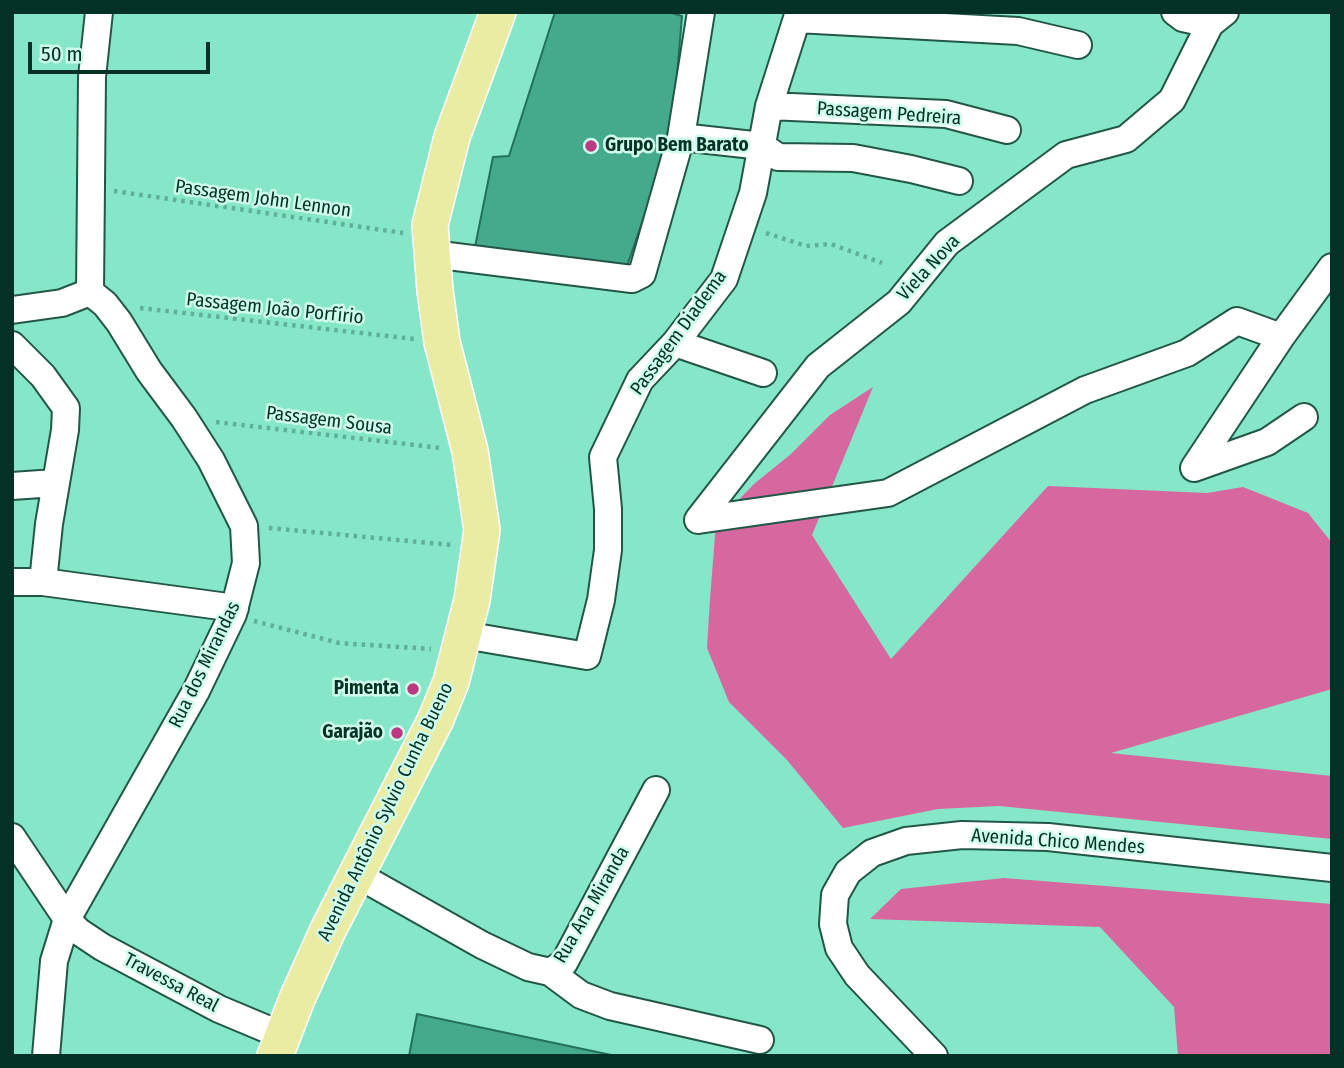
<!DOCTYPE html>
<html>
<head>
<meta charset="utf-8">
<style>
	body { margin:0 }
	#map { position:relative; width:1344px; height:1068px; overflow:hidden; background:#85e7c7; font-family:"Fira Sans Condensed",sans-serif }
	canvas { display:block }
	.frame { position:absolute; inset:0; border:14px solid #033125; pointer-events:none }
	.scale { position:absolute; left:28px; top:42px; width:182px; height:32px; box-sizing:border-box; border:4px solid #033125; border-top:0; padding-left:9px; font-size:21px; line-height:24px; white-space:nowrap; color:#033125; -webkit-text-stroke:5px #cffdec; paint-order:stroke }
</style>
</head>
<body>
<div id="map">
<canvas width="1344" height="1068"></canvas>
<div class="frame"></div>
<div class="scale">50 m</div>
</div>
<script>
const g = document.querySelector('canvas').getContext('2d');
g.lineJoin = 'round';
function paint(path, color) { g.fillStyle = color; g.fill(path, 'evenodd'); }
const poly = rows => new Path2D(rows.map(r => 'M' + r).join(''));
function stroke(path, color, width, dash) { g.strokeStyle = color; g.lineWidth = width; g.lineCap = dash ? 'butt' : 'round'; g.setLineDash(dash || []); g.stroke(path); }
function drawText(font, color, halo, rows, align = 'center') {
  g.font = font + ' "Fira Sans Condensed",sans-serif'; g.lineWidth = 5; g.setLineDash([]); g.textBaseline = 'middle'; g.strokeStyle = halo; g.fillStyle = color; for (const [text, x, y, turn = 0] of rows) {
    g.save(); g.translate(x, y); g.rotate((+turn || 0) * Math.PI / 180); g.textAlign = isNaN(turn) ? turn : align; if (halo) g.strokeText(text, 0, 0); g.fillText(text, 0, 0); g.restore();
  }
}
const forest = poly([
	[873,387,812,535,891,659,1048,486,1207,493,1243,487,1308,513,1332,543,1332,689,1111,753,1332,776,1332,839,999,806,938,809,843,828,787,760,729,702,707,648,710,599,716,523,754,484,791,454,830,415],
	[1004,878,1332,904,1332,1056,1178,1056,1174,1007,1100,927,870,919,901,889]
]);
const building = poly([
	[555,12,668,12,682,16,672,135,626,269,475,247,493,157,509,156,555,12],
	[417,1014,616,1056,409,1056,417,1014]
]);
const path = poly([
	[114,191,403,233],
	[766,233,806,246,831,244,882,263],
	[140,308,414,339],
	[216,422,441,448],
	[269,528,452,545],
	[254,621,339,643,431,649]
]);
const minor = poly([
	[1175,12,1183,18,1210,24,1225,12],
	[797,19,1018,31,1078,45],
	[769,106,946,114,1007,130],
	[681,137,762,146,778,157,853,158,911,169,959,181],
	[432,254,632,279,642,274,681,137,701,12],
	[90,292,92,77,99,12],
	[12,310,62,303,90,292],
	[1281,337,1194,468,1267,442,1304,417],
	[675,343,763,373],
	[12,345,43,376,66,408,65,430,49,524,43,582],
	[12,486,55,483],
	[698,520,818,366,899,302,947,243,1066,155,1126,139,1172,100,1210,24],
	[698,520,888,493,1085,390,1187,353,1237,321,1281,337,1332,267],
	[12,582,43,582,235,608],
	[464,635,587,656,601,600,608,550,608,509,603,457,640,380,675,343,724,279,753,193,769,106,799,12],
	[12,837,67,919,78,931,102,947,219,1009,281,1035],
	[356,874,482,945,528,967,550,972,564,963,656,790],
	[550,972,581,995,610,1006,760,1040],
	[46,1056,54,961,67,919,196,691,233,614,246,563,244,526,211,460,184,418,149,371,119,322,105,304,90,292],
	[934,1056,857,975,839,948,833,924,835,895,848,872,872,853,906,841,962,835,1048,837,1332,868]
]);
const major = poly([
	[275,1056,297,999,328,930,435,721,451,682,472,600,482,530,470,451,442,342,435,290,430,225,452,137,498,12]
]);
const markers = [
	[591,146,7,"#bc3a81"],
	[413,689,7,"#bc3a81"],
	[397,733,7,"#bc3a81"]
];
const streetNames = [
	["Passagem Pedreira",889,114,4],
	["Passagem John Lennon",263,199,8],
	["Viela Nova",929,268,-47],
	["Passagem João Porfírio",275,309,6],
	["Passagem Diadema",679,333,-54],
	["Passagem Sousa",329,421,7],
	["Rua dos Mirandas",205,665,-64],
	["Avenida Antônio Sylvio Cunha Bueno",386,812,-64],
	["Avenida Chico Mendes",1058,842,4],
	["Rua Ana Miranda",592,905,-60],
	["Travessa Real",171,983,28]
];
const poiNames = [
	["Grupo Bem Barato",605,146,"left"],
	["Pimenta",399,689],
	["Garajão",383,733]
];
paint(forest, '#d6689f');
paint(building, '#45aa8c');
stroke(building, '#23715b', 2);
stroke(minor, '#225747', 30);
stroke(major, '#fff', 38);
stroke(path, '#5eb096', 4.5, [3.5, 5]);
stroke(minor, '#fff', 26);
stroke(major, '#eaeca3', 35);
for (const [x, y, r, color] of markers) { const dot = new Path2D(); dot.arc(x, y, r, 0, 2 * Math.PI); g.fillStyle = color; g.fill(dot); stroke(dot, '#cffdec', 2.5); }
drawText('19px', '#033125', '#cffdec', streetNames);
drawText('bold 19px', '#033125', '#cffdec', poiNames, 'right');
</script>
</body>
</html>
